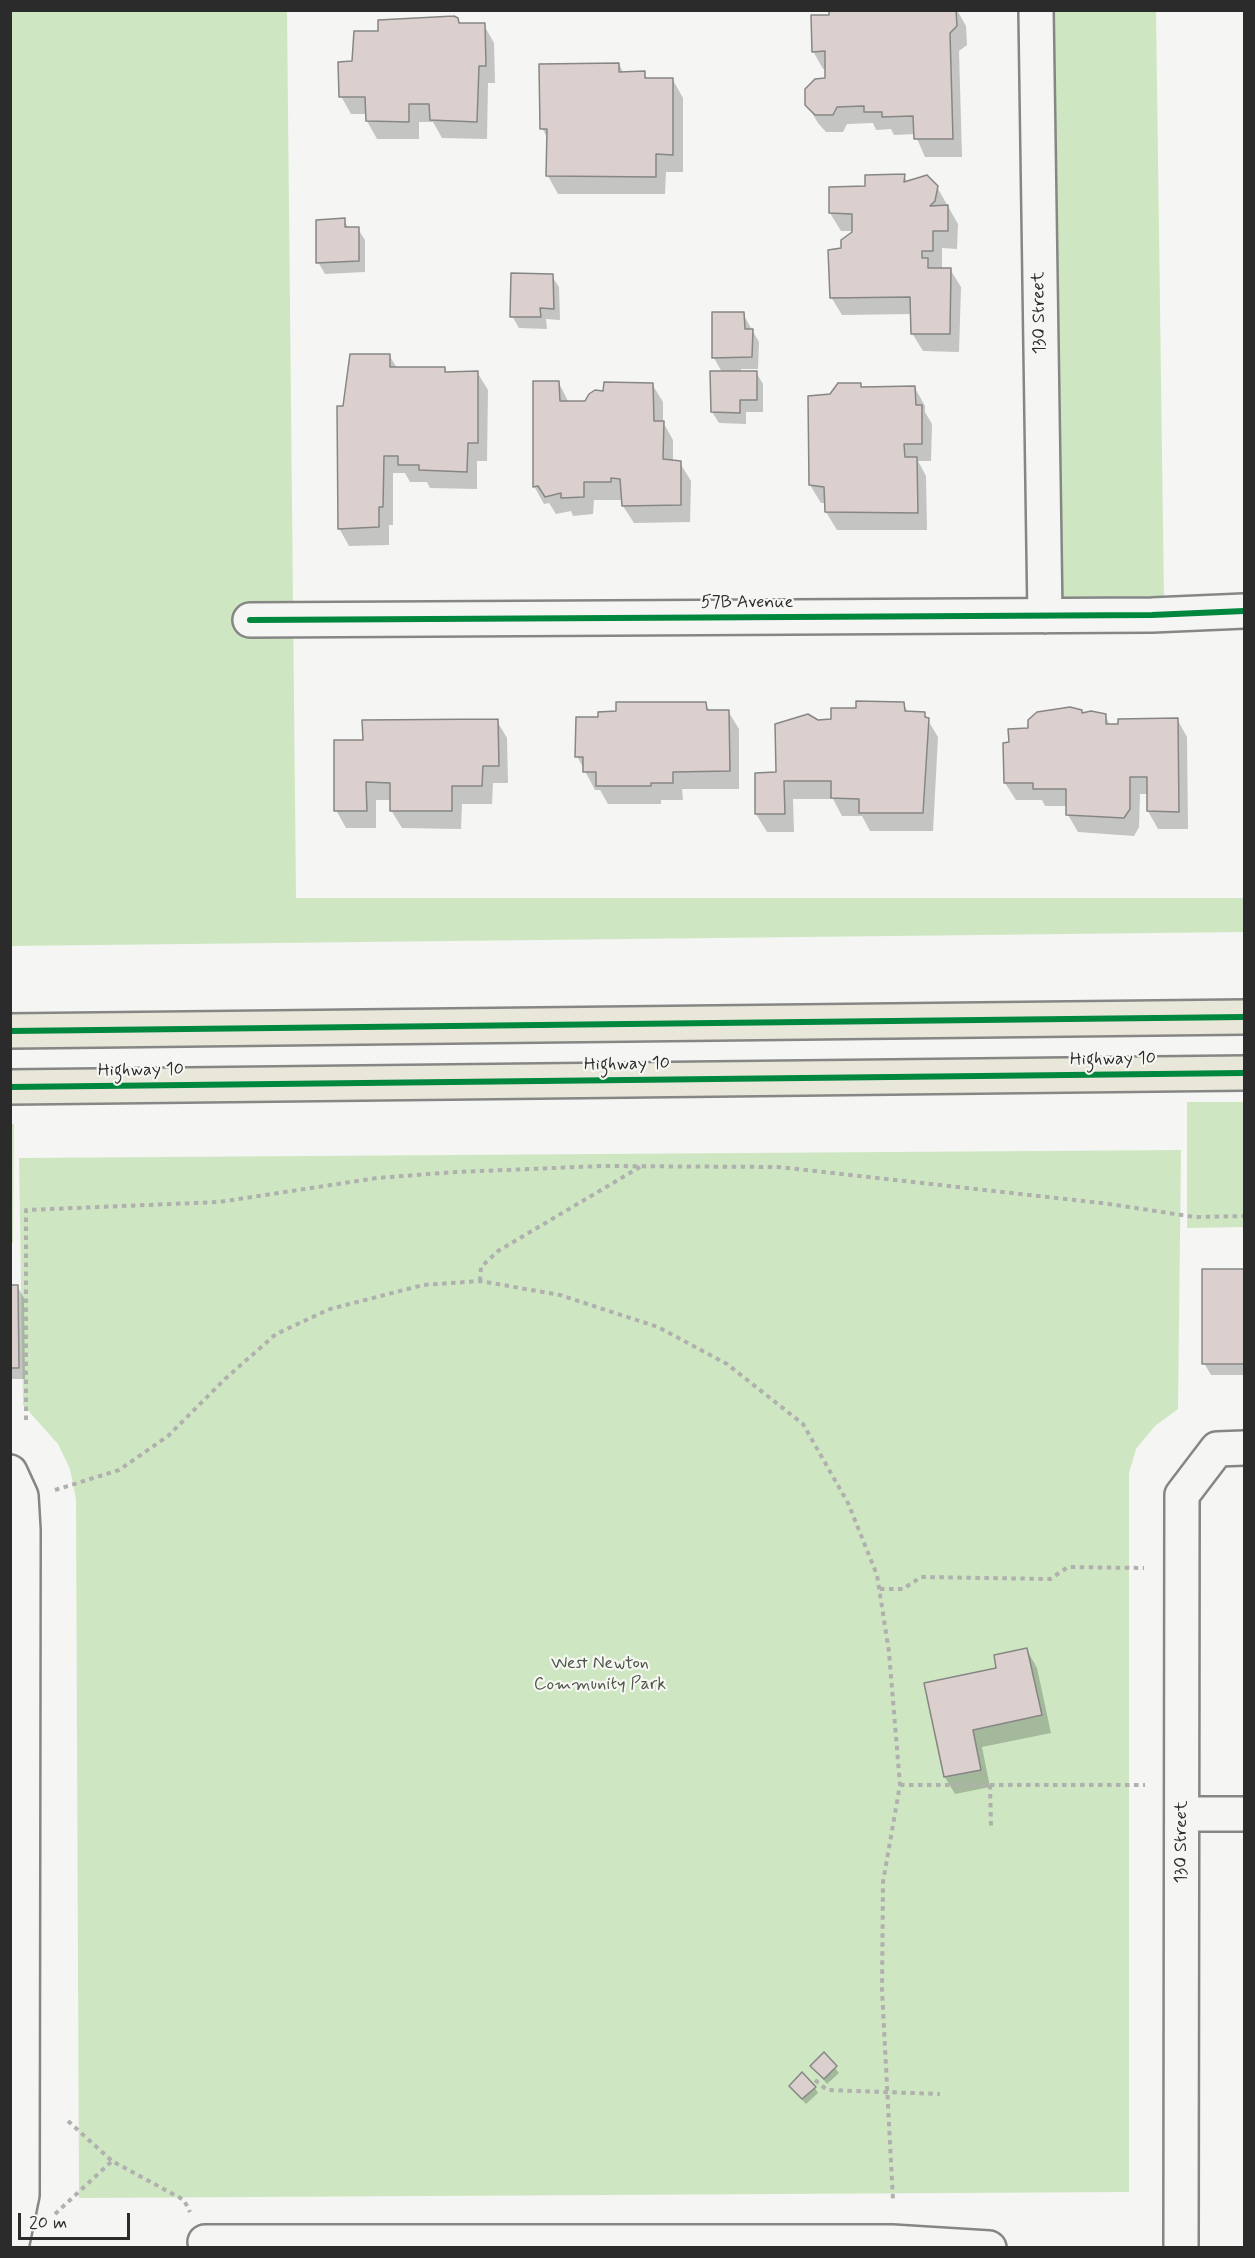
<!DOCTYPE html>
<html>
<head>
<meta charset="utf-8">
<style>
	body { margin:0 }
	#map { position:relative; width:1255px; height:2258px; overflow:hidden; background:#f5f5f3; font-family:Mynerve,sans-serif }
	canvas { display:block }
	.frame { position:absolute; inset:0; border:12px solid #2b2b2b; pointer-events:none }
	.scale { position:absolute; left:18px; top:2213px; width:112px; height:27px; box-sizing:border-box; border:3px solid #2b2b2b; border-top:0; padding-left:8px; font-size:18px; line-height:21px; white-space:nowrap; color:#2b2b2b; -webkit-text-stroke:4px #f6f6f2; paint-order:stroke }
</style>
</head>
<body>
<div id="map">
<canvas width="1255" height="2258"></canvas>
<div class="frame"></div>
<div class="scale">20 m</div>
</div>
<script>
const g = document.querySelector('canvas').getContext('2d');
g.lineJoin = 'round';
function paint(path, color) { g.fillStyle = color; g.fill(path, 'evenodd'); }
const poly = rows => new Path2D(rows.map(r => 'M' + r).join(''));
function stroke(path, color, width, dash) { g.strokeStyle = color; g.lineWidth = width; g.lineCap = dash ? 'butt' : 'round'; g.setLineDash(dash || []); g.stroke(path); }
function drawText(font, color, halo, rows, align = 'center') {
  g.font = font + ' Mynerve,sans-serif'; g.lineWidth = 4.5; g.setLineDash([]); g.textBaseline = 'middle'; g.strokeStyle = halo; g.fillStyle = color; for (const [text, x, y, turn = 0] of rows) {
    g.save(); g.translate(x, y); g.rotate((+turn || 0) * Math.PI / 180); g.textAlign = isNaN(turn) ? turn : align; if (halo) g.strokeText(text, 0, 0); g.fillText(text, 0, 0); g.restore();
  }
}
const green = poly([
	[10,11,287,11,296,898,1244,898,1244,932,11,946],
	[1044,11,1156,11,1164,601,1054,601],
	[1187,1102,1244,1102,1244,1227,1187,1228],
	[11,1124,14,1124,13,1243,10,1243],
	[1181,1150,1178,1409,1155,1426,1136,1449,1129,1473,1129,2192,79,2198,76,1499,70,1469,58,1444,23,1405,19,1158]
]);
const shadow = poly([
	[830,10,957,10,966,26,967,45,959,51,962,157,925,157,915,134,894,135,891,129,876,130,873,123,847,124,843,132,826,132,818,123,807,104,826,80,826,69,823,69,813,51,831,17],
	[457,19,460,25,484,25,494,43,495,83,488,83,487,139,442,138,433,122,419,122,419,139,377,139,367,121,367,114,351,114,341,96,353,62,380,33],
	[619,64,624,74,644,73,648,80,673,80,683,98,683,172,666,172,665,194,558,194,548,176,548,139,542,128],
	[904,176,908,183,937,187,958,224,957,249,942,248,942,270,950,269,961,287,959,352,923,351,912,333,912,314,842,315,831,297,842,250,856,231,841,231,830,213,866,188],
	[344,220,349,229,358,229,365,240,365,272,325,274,318,262],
	[552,276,559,287,560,320,546,319,547,329,519,328,512,316],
	[743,314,759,342,758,369,741,369,741,372,756,372,763,384,763,412,746,412,746,424,719,423,712,412,722,372,714,358],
	[389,355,397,368,445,368,447,373,477,372,488,390,487,461,477,461,477,489,430,488,427,482,410,482,405,473,393,473,393,525,389,525,389,545,349,546,339,528,344,407],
	[559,383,569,403,586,403,605,392,652,384,663,402,663,422,673,440,673,462,680,463,691,481,690,522,634,523,623,506,623,500,594,500,593,514,573,516,571,511,556,514,549,503,544,504,534,486],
	[860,385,862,388,915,388,925,406,925,412,932,424,931,461,918,461,926,476,927,530,837,530,826,512,826,503,821,503,810,485,831,396],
	[705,704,710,711,728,711,739,729,739,789,682,789,683,800,661,800,661,804,608,804,600,790,595,790,577,756,599,718],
	[903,704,909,713,924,714,938,737,933,831,870,831,862,816,842,816,833,799,793,799,794,832,767,832,756,814,757,774,777,774,818,722,833,720,857,710],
	[1081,711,1084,715,1105,715,1110,725,1177,719,1187,737,1188,829,1158,829,1148,811,1148,794,1140,794,1139,827,1134,836,1078,832,1068,815,1068,806,1045,806,1042,800,1016,800,1005,783,1011,744,1029,729],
	[497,721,507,738,508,783,493,783,492,804,462,804,461,829,402,828,391,810,391,800,376,800,376,828,346,828,336,810,365,742],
	[1204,1270,1244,1270,1244,1375,1211,1375,1204,1363],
	[10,1286,17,1286,24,1298,25,1379,10,1379],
	[1027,1650,1037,1668,1051,1733,982,1747,990,1787,955,1794,945,1777,998,1669],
	[824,2054,839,2073,827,2084,812,2066],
	[790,2087,815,2088,818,2093,806,2104]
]);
const building = poly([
	[829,10,956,10,957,26,950,33,953,139,914,139,913,116,882,117,882,112,864,112,864,106,837,107,833,115,815,115,805,105,805,89,815,79,825,78,825,51,812,52,811,15,829,15,829,10],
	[454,16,458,18,459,23,485,23,486,66,479,66,477,122,430,120,429,104,409,104,409,122,366,121,365,97,339,97,338,62,352,61,354,31,378,31,378,20,454,16],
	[619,63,619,72,645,71,645,78,673,78,673,155,656,154,656,177,546,176,547,129,540,129,539,64,619,63],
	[905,174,904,182,927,175,938,186,935,201,930,206,948,205,948,231,933,231,933,251,922,251,922,258,928,258,928,268,951,268,950,334,911,334,910,297,830,298,828,250,841,248,841,240,852,232,852,214,829,213,829,187,865,186,865,175,905,174],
	[345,218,345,227,359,227,359,261,316,263,316,220,345,218],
	[511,273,553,274,554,309,540,308,541,317,510,317,511,273],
	[712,312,744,312,745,329,753,329,752,357,712,358,712,312],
	[350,354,390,354,390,367,445,367,445,372,478,371,478,443,468,443,467,472,419,470,419,465,398,465,398,456,384,456,383,507,379,507,379,527,338,529,337,406,343,406,350,354],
	[710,371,757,371,757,400,740,400,740,413,711,412,710,371],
	[533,381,559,381,560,401,585,401,589,394,595,390,603,391,604,382,653,383,654,421,664,421,663,459,681,461,681,505,622,506,620,479,611,478,611,482,584,482,584,497,561,498,561,493,545,497,538,486,533,487,533,381],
	[838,383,861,383,861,387,915,386,916,405,922,405,922,444,904,444,905,457,917,457,918,513,825,512,824,487,809,485,808,396,830,394,838,383],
	[856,701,904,702,905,711,925,712,925,717,929,718,923,813,859,813,859,799,831,798,831,781,784,781,785,814,755,814,755,773,776,772,775,724,808,714,818,720,831,719,831,708,856,708,856,701],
	[616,702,706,702,707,710,729,710,730,771,673,772,673,783,651,783,651,786,596,786,596,772,583,772,583,757,575,757,576,717,598,717,598,712,616,711,616,702],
	[1070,707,1082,710,1082,713,1091,711,1106,714,1106,724,1118,724,1118,719,1178,718,1179,812,1147,811,1147,777,1130,777,1130,809,1124,818,1066,815,1066,789,1033,789,1033,783,1004,783,1003,743,1009,742,1008,729,1028,728,1028,720,1037,712,1070,707],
	[498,719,499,766,483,766,482,786,452,786,452,811,390,811,390,783,366,782,367,811,334,811,334,740,363,740,362,720,498,719],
	[1202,1269,1244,1269,1244,1364,1202,1364,1202,1269],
	[10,1285,18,1285,19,1368,10,1368,10,1285],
	[1027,1648,1042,1715,973,1730,981,1770,944,1777,924,1683,996,1668,994,1655,1027,1648],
	[824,2052,837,2066,824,2079,810,2066,824,2052],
	[802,2072,816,2087,802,2099,789,2086,802,2072]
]);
const path = poly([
	[480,1281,481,1267,498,1251,640,1167],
	[26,1420,26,1210,219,1202,377,1178,456,1172,603,1166,778,1167,1109,1204,1195,1217,1244,1216],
	[55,1490,119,1470,168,1436,225,1379,276,1334,330,1309,423,1285,480,1281,560,1295,658,1327,727,1364,803,1424,848,1503,877,1575,889,1652,900,1785,883,1882,882,1990,893,2200],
	[880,1589,903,1589,921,1577,1050,1579,1068,1567,1144,1568],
	[900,1785,1145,1785],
	[990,1785,991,1826],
	[815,2080,827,2090,940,2094],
	[68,2121,112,2161],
	[55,2214,112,2161,184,2200,190,2212]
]);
const minor = poly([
	[1036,10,1045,616],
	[250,620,1152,615,1244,611],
	[10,1472,21,1496,23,1530,22,2195,11,2248],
	[1182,1814,1244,1814],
	[205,2242,892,2242,989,2248],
	[1181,2248,1182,1495,1217,1449,1244,1448]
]);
const highway = poly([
	[10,1031,1244,1017],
	[10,1087,1244,1073]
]);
const cycleway = poly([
	[250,620,1152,615,1244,611],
	[10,1031,1244,1017],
	[10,1087,1244,1073]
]);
const streetNames = [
	["130 Street",1040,313,-91],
	["57B Avenue",747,603],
	["Highway 10",1113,1060,-1],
	["Highway 10",627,1065,-1],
	["Highway 10",141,1071,-1],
	["130 Street",1182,1842,-90]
];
const parkNames = [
	["West Newton",600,1664],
	["Community Park",600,1685]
];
paint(green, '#cee7c2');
paint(shadow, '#0003');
paint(building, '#dbd0ce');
stroke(building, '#868685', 1.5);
stroke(minor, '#868685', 38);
stroke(highway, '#868685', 38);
stroke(path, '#b0b0af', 4, [4.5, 4.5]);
stroke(minor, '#f5f5f3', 33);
stroke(highway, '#e9e7da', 33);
stroke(cycleway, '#00873e', 6);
drawText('18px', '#2b2b2b', '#f6f6f2', streetNames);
drawText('18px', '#4c5747', '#f6f6f2', parkNames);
</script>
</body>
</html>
